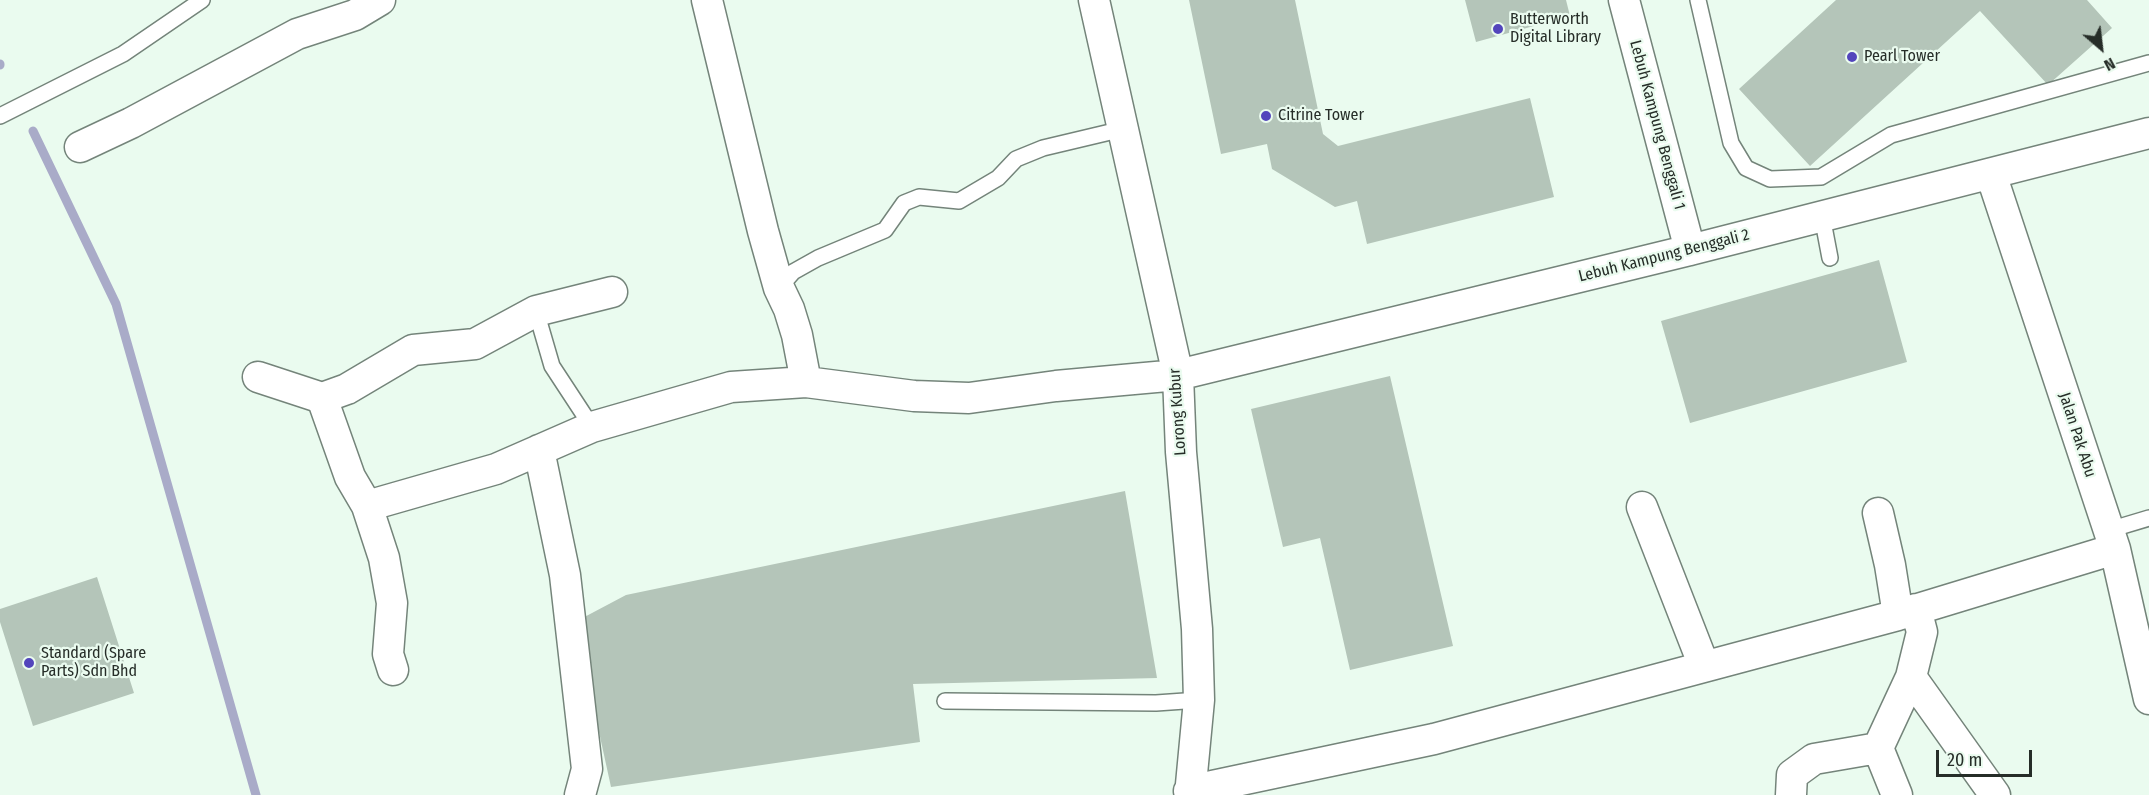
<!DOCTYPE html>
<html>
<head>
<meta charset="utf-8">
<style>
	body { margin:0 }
	#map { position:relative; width:2149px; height:795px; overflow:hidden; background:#eafbef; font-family:"Fira Sans Condensed",sans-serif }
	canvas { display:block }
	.north { position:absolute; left:2071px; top:18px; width:60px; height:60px; -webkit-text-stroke:4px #eafbef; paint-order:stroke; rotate:152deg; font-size:16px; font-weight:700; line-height:24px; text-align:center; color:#262d28 }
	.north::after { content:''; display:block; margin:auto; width:21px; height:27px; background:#262d28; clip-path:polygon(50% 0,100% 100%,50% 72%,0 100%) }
	.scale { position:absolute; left:1936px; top:750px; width:96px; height:27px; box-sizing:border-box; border:3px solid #262d28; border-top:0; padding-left:8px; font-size:18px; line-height:21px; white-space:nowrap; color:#262d28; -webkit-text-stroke:4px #eafbef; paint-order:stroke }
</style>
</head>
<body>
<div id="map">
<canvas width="2149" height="795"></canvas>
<div class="north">N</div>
<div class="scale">20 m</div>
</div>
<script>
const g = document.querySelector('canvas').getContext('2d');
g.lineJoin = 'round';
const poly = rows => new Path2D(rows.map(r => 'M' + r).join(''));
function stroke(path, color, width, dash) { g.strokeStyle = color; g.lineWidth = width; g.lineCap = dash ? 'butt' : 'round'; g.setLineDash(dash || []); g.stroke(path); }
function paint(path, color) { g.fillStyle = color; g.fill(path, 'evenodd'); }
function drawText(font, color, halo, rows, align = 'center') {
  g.font = font + ' "Fira Sans Condensed",sans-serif'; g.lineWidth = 4.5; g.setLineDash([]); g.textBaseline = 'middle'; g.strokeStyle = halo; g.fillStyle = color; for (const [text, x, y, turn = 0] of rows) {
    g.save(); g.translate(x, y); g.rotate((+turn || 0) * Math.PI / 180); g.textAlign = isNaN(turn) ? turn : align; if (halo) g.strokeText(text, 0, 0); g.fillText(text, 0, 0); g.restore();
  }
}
const stream = poly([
	[0,64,0,65],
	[33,131,116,304,256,795]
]);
const building = poly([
	[1189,0,1295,0,1323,134,1338,146,1530,98,1554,197,1367,244,1357,201,1335,207,1272,169,1267,144,1221,154],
	[1465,0,1566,0,1570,16,1476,42],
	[1836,0,2087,0,2112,28,2048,85,1980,11,1810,166,1739,89],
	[1879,260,1907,362,1690,423,1661,321],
	[1390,376,1453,646,1350,670,1320,538,1283,547,1251,409],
	[1125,491,1157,678,913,684,920,742,611,787,575,622,626,595],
	[97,577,134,693,33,726,0,622,0,609]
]);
const service = poly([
	[1698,0,1731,143,1746,168,1770,179,1821,177,1891,135,2149,63],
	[0,116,123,54,202,0],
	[1822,216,1830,258],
	[779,288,793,272,818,258,885,230,904,203,919,197,959,201,998,178,1016,159,1043,148,1123,129],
	[536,311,552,366,592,427],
	[2109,530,2149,518],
	[945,701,1156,703,1199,700]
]);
const minor = poly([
	[707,0,763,231,779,288,789,309,797,335,806,382],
	[1094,0,1178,375,1181,452,1197,629,1199,700,1190,795],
	[1624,0,1690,250],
	[80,147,131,123,297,34,355,15,380,0],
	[1991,174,2115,549,2149,699],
	[258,377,322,398,347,389,413,350,475,344,536,311,612,292],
	[322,398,350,477,367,506,384,558,392,603,388,654,393,670],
	[539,450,565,575,587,769,580,795],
	[367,506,496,469,592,427,731,387,806,382,914,396,969,398,1056,386,1178,375,1690,250,2149,133],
	[1642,507,1704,666],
	[1878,513,1890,565,1898,615],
	[1911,677,1995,795],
	[1878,748,1897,795],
	[1189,791,1434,739,1898,615,2115,549],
	[1791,795,1792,775,1814,759,1878,748,1911,677,1922,632,1916,609]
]);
const markers = [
	[1498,29,6,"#5345bc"],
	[1852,57,6,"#5345bc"],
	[1266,116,6,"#5345bc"],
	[29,663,6,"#5345bc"]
];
const poiNames = [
	["Butterworth",1510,20],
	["Digital Library",1510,38],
	["Pearl Tower",1864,57],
	["Citrine Tower",1278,116],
	["Standard (Spare",41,654],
	["Parts) Sdn Bhd",41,672]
];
const streetNames = [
	["Lebuh Kampung Benggali 1",1657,125,75],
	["Lebuh Kampung Benggali 2",1664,256,-14],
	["Lorong Kubur",1178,412,-94],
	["Jalan Pak Abu",2077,435,72]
];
stroke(stream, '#a9abc8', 9);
paint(building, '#b4c5b9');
stroke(service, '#74847a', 18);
stroke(minor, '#74847a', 33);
stroke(service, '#fff', 15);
stroke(minor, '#fff', 30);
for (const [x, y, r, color] of markers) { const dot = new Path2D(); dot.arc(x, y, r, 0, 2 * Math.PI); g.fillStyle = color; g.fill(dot); stroke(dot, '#eafbef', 2); }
drawText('16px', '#262d28', '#eafbef', poiNames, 'left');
drawText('16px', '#262d28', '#eafbef', streetNames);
</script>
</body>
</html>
